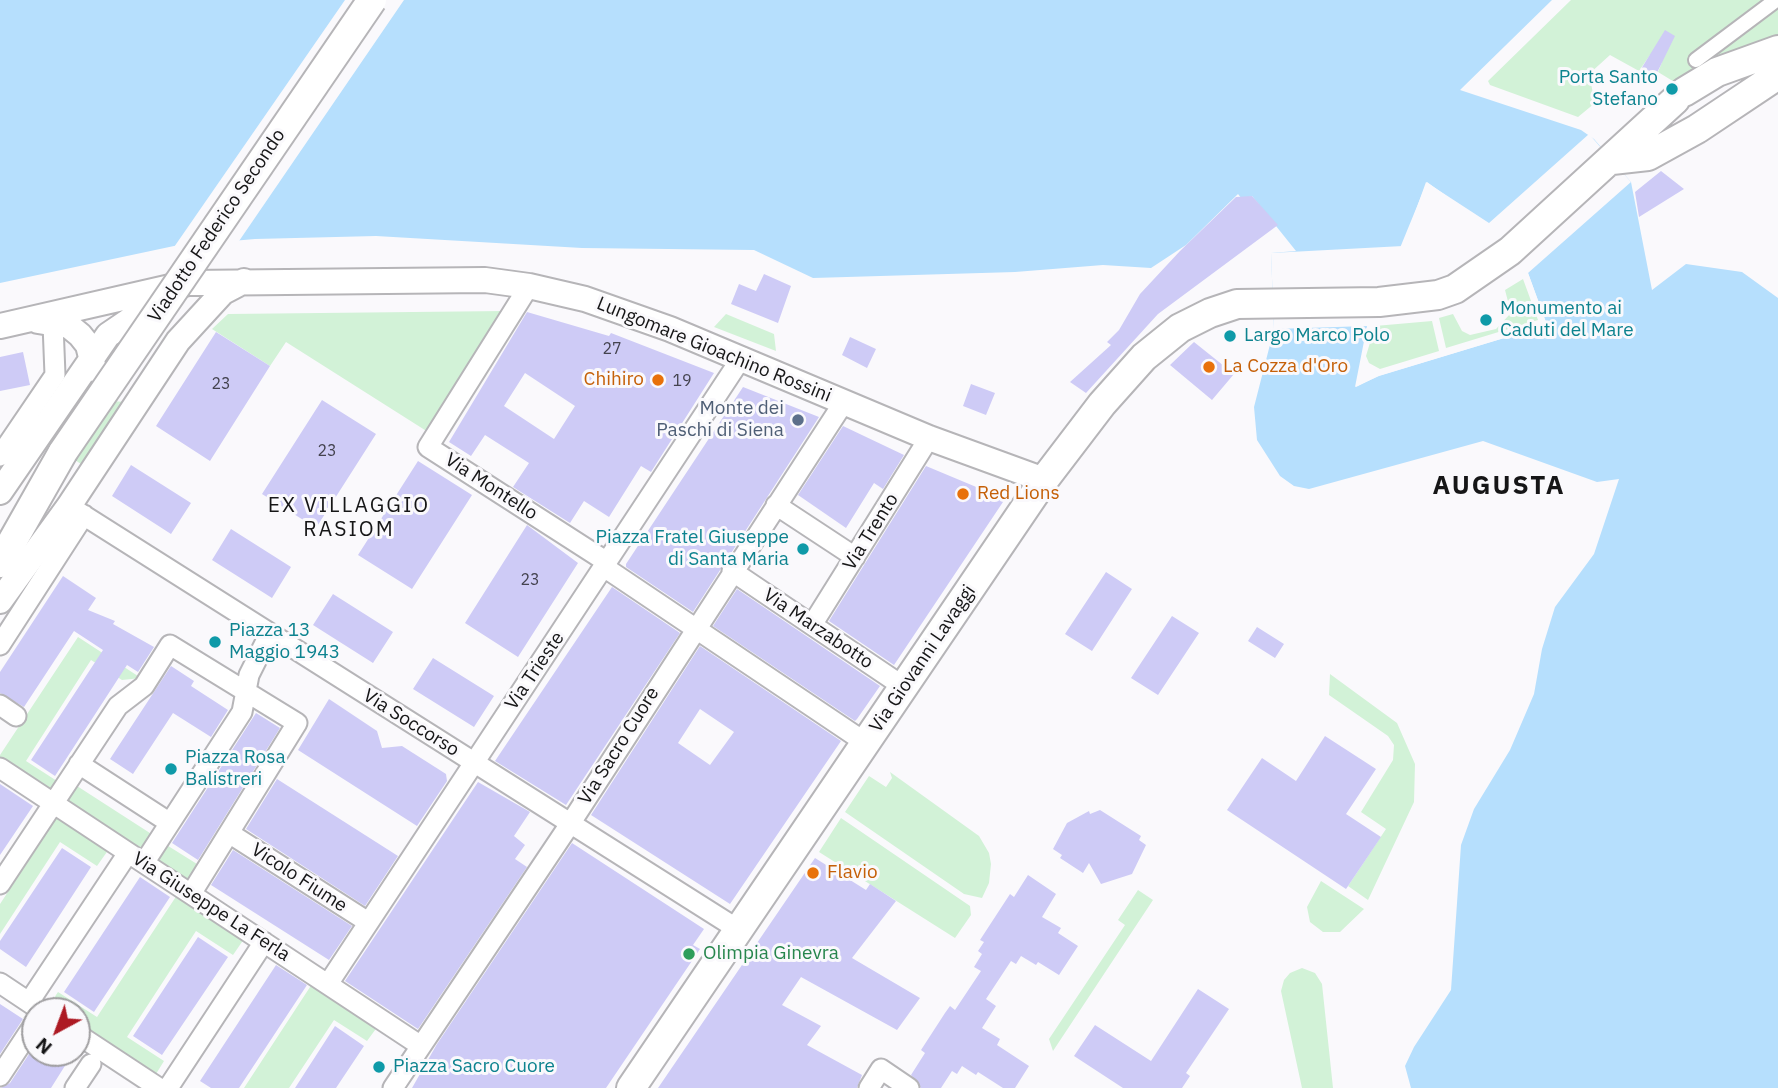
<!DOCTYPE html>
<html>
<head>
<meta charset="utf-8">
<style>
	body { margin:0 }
	#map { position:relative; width:1778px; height:1088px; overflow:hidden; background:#faf9fc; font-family:"IBM Plex Sans",sans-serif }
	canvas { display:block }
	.north { position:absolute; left:21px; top:997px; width:70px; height:70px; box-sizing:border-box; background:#faf9fc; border:2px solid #9f9ea0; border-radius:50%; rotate:221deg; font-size:19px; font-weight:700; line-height:28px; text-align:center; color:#161617 }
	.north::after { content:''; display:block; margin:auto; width:24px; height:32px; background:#ad1a23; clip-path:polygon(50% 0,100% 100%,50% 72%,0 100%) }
</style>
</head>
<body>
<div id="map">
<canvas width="1778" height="1088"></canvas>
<div class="north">N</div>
</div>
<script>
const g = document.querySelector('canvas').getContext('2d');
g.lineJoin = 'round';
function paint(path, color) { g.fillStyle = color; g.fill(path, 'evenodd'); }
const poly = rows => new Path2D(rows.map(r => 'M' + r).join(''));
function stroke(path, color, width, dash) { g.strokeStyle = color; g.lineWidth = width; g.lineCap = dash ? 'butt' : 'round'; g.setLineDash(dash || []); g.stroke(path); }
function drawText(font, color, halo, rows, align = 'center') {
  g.font = font + ' "IBM Plex Sans",sans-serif'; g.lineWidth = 6; g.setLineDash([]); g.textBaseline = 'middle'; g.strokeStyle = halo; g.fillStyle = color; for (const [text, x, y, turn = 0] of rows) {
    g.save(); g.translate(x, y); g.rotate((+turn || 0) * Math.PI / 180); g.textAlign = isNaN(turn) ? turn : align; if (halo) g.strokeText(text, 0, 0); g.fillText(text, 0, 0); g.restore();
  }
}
const green = poly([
	[1571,0,1778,0,1778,41,1695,67,1676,83,1658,72,1662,62,1650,55,1639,71,1610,55,1589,74,1595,103,1578,117,1490,85,1488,81],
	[1523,279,1538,320,1446,348,1439,318,1453,314,1462,331,1470,335,1496,329,1511,313,1505,290],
	[505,311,428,432,286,342,270,366,212,329,228,314],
	[726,314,774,334,776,351,714,327],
	[1432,321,1439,351,1380,369,1369,363,1366,356,1375,326],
	[86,376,96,394,107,401,129,402,84,466,43,439],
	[78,637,141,678,122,680,91,660,26,761,57,781,50,791,0,759,0,755],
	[1330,674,1397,723,1415,764,1414,802,1368,900,1348,886,1386,829,1361,812,1393,760,1394,745,1388,736,1329,695],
	[890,772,979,836,989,853,991,864,989,883,982,898,964,894,845,812,869,776,886,787,892,778],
	[77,786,153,835,142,852,66,803],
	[58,816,109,849,97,866,60,842,0,934,0,904],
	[841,818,970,906,971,915,955,938,819,852],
	[165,844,197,864,186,881,154,861],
	[1321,881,1364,909,1340,932,1323,932,1310,922,1307,907],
	[1138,890,1153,900,1053,1051,1049,1039,1125,925,1118,920],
	[177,895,244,939,233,955,196,931,127,1037,164,1061,156,1074,77,1022,77,1011,61,1011,50,1004,58,992,97,1017],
	[1302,968,1315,973,1322,984,1333,1088,1302,1088,1281,991,1284,980,1290,973],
	[312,984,378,1026,367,1041,334,1020,289,1088,244,1088]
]);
const water = poly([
	[0,0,1552,0,1460,90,1581,130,1594,139,1631,182,1652,290,1686,264,1742,272,1778,298,1778,1088,1411,1088,1405,1066,1414,1047,1451,990,1461,845,1474,809,1510,750,1534,694,1542,649,1555,607,1594,554,1619,479,1597,482,1483,441,1309,489,1294,486,1280,476,1257,440,1254,407,1274,329,1271,253,1296,251,1252,196,1242,199,1238,194,1186,245,1151,268,1103,265,1015,272,813,278,754,250,582,248,376,236,255,239,174,246,0,283],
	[1427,182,1497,233,1528,273,1547,325,1378,376,1356,387,1368,326]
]);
const pier = poly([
	[345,0,404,0,237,244,172,250],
	[1589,134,1631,182,1528,273,1547,325,1379,376,1355,387,1367,326,1274,329,1271,253,1403,246,1426,182,1489,223],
	[1428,187,1491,231,1525,274,1542,323,1377,372,1359,381,1371,327,1398,269]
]);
const building = poly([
	[1665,30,1675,36,1653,81,1638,74],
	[1661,171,1684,189,1639,217,1635,192],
	[1252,196,1278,225,1158,314,1086,393,1070,382,1111,345,1107,342,1119,330,1140,294,1180,251,1236,197],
	[764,274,791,286,778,323,731,304,739,284,756,291],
	[527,312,609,336,611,333,714,373,651,472,641,466,609,517,584,501,570,523,513,487,529,463,485,435,471,456,449,442],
	[525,373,575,406,554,439,504,406],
	[216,332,270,366,210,461,156,426],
	[850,337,876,349,867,368,842,355],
	[1194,342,1234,374,1212,400,1170,365],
	[23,352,30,385,0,391,0,357],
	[971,384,995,393,986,415,963,406],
	[743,387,819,417,693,612,626,567,626,564],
	[322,400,376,434,316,528,262,494],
	[843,426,904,455,883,489,874,483,846,528,798,495],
	[418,461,472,495,412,589,358,555],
	[131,465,191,503,171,534,112,496],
	[926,466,1005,499,894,665,829,621],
	[527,525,578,563,518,657,465,623],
	[231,529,291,567,272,598,212,560],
	[1106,572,1132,589,1092,651,1065,634],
	[63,576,96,598,88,610,115,621,113,624,154,647,138,672,127,665,55,776,31,760,103,650,74,631,24,707,0,693,0,672],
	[612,587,680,633,566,805,495,761],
	[737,589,880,686,857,719,855,721,713,626],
	[333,594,393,632,373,663,313,625],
	[1172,616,1199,633,1158,695,1131,678],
	[1257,627,1284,644,1275,658,1248,641],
	[700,646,841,741,730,904,591,815],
	[700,709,734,732,710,765,678,743],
	[433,658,494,696,474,727,413,689],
	[171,666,194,681,191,686,228,710,211,737,173,713,133,774,110,759],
	[329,699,377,731,382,748,402,746,446,774,447,781,417,826,298,750],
	[256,713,280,728,198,860,172,843],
	[1325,736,1376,769,1346,814,1381,837,1346,889,1227,810,1262,758,1296,781],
	[277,779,398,856,365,906,246,829],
	[478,782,530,812,514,836,525,845,515,859,527,867,418,1029,345,981],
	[0,784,33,806,0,855],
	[1100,810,1141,836,1139,840,1146,845,1132,874,1101,884,1089,863,1083,873,1060,858,1062,855,1053,849,1067,823,1089,811,1090,814],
	[572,843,704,929,693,945,700,949,606,1088,412,1088,437,1044],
	[62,848,91,867,26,967,0,949,0,941],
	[233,850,352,926,329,960,211,885],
	[815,858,866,890,870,884,896,901,852,958,920,998,897,1030,801,977,782,1005,821,1026,807,1045,862,1075,857,1088,658,1088],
	[1028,875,1056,894,1042,917,1061,928,1058,933,1078,946,1059,975,1038,962,1036,965,1021,956,1016,964,1011,961,986,999,996,1006,982,1028,1000,1039,997,1045,1029,1066,1015,1088,1003,1088,978,1072,976,1075,962,1066,957,1074,952,1071,941,1088,921,1088,911,1075,925,1053,921,1050,945,1013,950,1006,955,1010,981,971,974,967,982,954,978,951,984,942,980,940,1010,894,1014,897],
	[140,877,170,897,94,1012,64,992],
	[198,937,228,957,162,1055,133,1036],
	[276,965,307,985,239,1088,211,1088,200,1081],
	[1198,989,1229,1009,1186,1073,1190,1076,1182,1088,1123,1088,1074,1056,1095,1025,1151,1061],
	[0,1004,23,1019,0,1054],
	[335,1026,364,1046,336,1088,295,1088],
	[35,1045,35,1053,73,1053,51,1088,1,1088,10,1083]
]);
const pedestrian = poly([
	[1696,60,1776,0]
]);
const minor = poly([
	[529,286,428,447,607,562],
	[0,456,55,375,53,324],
	[776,505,855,557],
	[69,506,739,930],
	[604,567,866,743],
	[732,571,904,687],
	[812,625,929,438],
	[0,645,84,515],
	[0,705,16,716],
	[79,764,170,823],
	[0,768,421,1046],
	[229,833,368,922],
	[144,863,242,712,249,675,270,633],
	[0,884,118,706,144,686,170,645,297,723,191,894],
	[0,983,42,1011],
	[328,984,742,357],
	[29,1002,128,853],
	[77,1034,159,1088],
	[0,1076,35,1023],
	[75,1088,91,1064],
	[168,1088,264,942],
	[393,1088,570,824,844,402],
	[869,1088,881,1069,909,1088]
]);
const tertiary = poly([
	[38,321,69,326,80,335,88,345,94,369],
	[0,326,188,283,485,280,529,286,585,299,670,329,929,438,1044,480],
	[0,492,108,335,164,297],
	[0,601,69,506,178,341,223,292,244,281]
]);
const secondary = poly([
	[1684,92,1717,72,1778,50],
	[1612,160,1648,156,1697,129,1778,75],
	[0,563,63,452],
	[631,1088,1044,480,1102,404,1144,357,1180,328,1210,313,1237,304,1379,302,1438,295,1455,289,1510,251,1675,100]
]);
const secondaryBridge = poly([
	[63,452,372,0]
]);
const markers = [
	[1672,89,7,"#0f9aa8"],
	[1486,320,7,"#0f9aa8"],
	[1230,336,7,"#0f9aa8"],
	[1209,367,7,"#e8710a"],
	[658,380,7,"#e8710a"],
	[798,420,7,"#5c6f8a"],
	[963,494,7,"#e8710a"],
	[803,549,7,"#0f9aa8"],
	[215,642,7,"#0f9aa8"],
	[171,769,7,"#0f9aa8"],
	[813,873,7,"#e8710a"],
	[689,954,7,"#2e9e5b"],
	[379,1067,7,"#0f9aa8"]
];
const numberNames = [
	["27",612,349],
	["19",682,381],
	["23",221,384],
	["23",327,451],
	["23",530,580]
];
const cultureNames = [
	["Porta Santo",1658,78,"right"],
	["Stefano",1658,100,"right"],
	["Monumento ai",1500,309],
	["Caduti del Mare",1500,331],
	["Largo Marco Polo",1244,336],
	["Piazza Fratel Giuseppe",789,538,"right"],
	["di Santa Maria",789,560,"right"],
	["Piazza 13",229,631],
	["Maggio 1943",229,653],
	["Piazza Rosa",185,758],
	["Balistreri",185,780],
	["Piazza Sacro Cuore",393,1067]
];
const streetNames = [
	["Viadotto Federico Secondo",217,226,-56],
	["Lungomare Gioachino Rossini",714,350,22],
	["Via Montello",491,487,33],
	["Via Trento",871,532,-58],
	["Via Marzabotto",818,629,34],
	["Via Giovanni Lavaggi",923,659,-56],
	["Via Trieste",535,671,-56],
	["Via Soccorso",411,723,32],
	["Via Sacro Cuore",619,746,-58],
	["Vicolo Fiume",299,878,33],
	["Via Giuseppe La Ferla",211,907,33]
];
const foodNames = [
	["La Cozza d'Oro",1223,367],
	["Chihiro",644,380,"right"],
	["Red Lions",977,494],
	["Flavio",827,873]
];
const serviceNames = [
	["Monte dei",784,409],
	["Paschi di Siena",784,431]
];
const leisureNames = [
	["Olimpia Ginevra",703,954]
];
const neighbourhoodNames = [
	["EX VILLAGGIO",349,506],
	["RASIOM",349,530]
];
const districtNames = [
	["AUGUSTA",1499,486]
];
paint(green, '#d2f2d7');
paint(water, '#b6dffd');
paint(pier, '#faf9fc');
paint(building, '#cecbf6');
stroke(pedestrian, '#b6b5b8', 18);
stroke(minor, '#b6b5b8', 23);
stroke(tertiary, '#b6b5b8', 28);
stroke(secondary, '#b6b5b8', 32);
stroke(pedestrian, '#fff', 14);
stroke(minor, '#fff', 19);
stroke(tertiary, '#fff', 24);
stroke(secondary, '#fff', 28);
stroke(secondaryBridge, '#b6b5b8', 32, []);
stroke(secondaryBridge, '#fff', 28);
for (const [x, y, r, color] of markers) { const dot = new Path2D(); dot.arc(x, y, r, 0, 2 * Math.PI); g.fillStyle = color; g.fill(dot); stroke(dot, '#faf9fc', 2.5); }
drawText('16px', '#44434f', null, numberNames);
drawText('19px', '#0d838f', '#faf9fc', cultureNames, 'left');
drawText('19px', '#161617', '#faf9fc', streetNames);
drawText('19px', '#c56008', '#faf9fc', foodNames, 'left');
drawText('19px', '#4e5e75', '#faf9fc', serviceNames, 'right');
drawText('19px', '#27864d', '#faf9fc', leisureNames, 'left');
g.letterSpacing = '2px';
drawText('21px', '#161617', '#faf9fc', neighbourhoodNames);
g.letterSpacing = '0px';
g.letterSpacing = '2px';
drawText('bold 26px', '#161617', '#faf9fc', districtNames);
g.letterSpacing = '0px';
</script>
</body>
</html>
